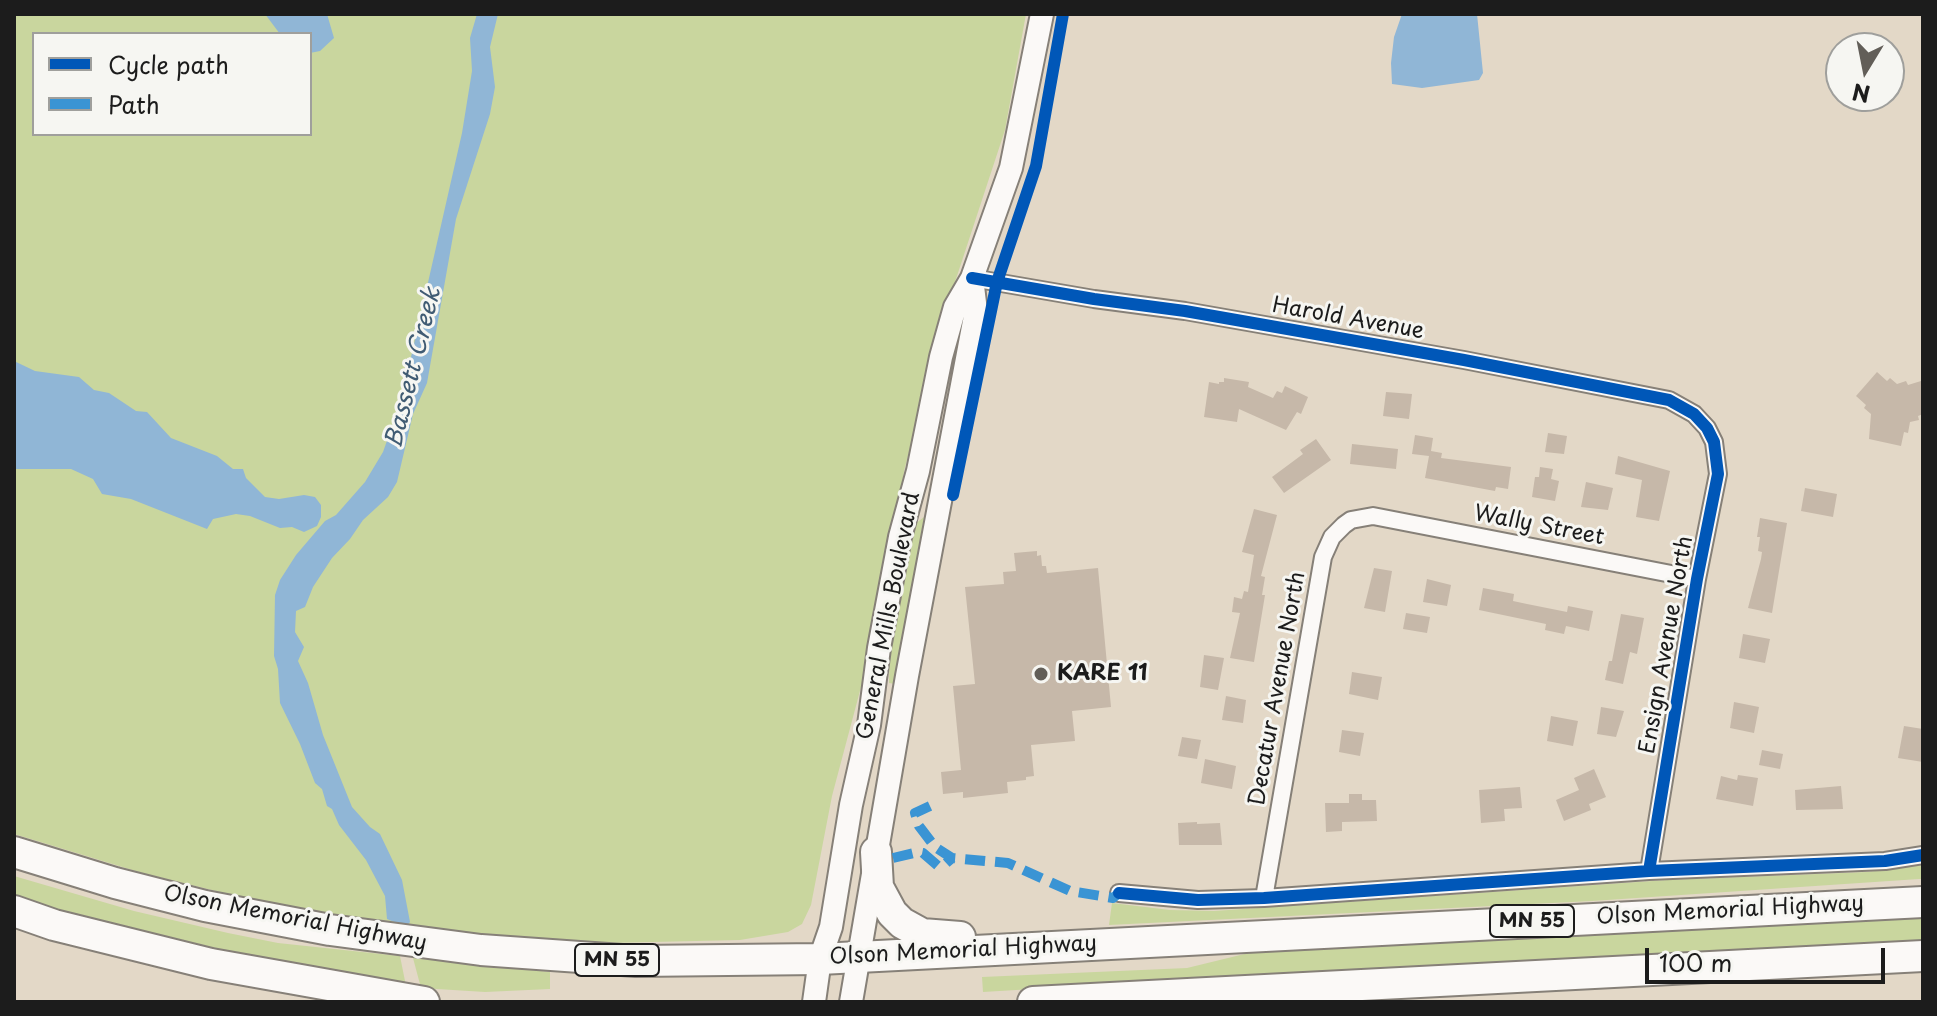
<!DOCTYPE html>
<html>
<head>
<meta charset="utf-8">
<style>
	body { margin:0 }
	#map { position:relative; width:1937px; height:1016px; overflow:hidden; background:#e3d8c7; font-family:"Playpen Sans",sans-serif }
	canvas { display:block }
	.frame { position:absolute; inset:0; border:16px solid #1c1c1c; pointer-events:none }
	.legend { position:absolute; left:32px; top:32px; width:280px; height:104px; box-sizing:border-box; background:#f6f6f2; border:2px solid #9f9f9c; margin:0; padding:10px 14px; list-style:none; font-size:24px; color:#1c1c1c }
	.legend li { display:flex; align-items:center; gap:16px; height:40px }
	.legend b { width:40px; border:2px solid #9f9f9c }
	.north { position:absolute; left:1825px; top:32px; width:80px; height:80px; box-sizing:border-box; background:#f6f6f2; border:2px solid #9f9f9c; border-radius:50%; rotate:190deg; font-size:22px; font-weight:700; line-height:32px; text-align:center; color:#1c1c1c }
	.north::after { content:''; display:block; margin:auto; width:28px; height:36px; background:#625e58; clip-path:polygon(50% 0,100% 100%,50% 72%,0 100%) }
	.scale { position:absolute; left:1645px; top:948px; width:240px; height:36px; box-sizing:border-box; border:4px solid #1c1c1c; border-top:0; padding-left:10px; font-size:24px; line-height:28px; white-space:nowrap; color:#1c1c1c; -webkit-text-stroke:6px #f6f6f2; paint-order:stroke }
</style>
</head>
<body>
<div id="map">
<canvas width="1937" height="1016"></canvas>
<div class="frame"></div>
<ul class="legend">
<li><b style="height:10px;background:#0057b8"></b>Cycle path</li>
<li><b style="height:10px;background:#3a94d4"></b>Path</li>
</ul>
<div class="north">N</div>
<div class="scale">100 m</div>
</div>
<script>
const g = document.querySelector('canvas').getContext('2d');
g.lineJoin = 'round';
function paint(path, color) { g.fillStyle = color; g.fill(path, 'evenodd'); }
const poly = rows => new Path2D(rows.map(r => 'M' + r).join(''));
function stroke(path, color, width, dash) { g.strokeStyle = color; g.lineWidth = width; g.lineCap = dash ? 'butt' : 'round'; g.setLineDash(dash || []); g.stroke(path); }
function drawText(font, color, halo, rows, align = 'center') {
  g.font = font + ' "Playpen Sans",sans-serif'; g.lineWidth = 6; g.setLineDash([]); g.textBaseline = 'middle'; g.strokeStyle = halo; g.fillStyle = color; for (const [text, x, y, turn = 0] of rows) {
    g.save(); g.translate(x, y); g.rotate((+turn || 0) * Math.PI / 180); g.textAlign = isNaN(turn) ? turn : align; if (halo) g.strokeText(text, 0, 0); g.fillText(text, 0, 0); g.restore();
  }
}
const green = poly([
	[14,14,1026,14,1005,130,955,282,905,467,865,672,832,796,811,905,802,924,788,932,740,940,608,943,502,938,349,918,228,894,142,873,14,834],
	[34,34,310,34,310,134,34,134],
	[924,517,895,684,889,683,890,645,911,536,915,524],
	[1923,865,1923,879,1919,879,1592,901,1109,925,1112,903,1170,910,1214,911,1667,880,1867,872],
	[14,876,134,911,228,933,278,943,400,956,406,986,255,961,104,925,14,897],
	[1923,914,1923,944,1182,980,983,992,982,977,1187,968,1265,949],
	[413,958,550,972,550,989,485,992,421,988]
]);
const water = poly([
	[265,14,327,14,334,38,320,51,310,53,310,34,280,34],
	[477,14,498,14,490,47,495,87,490,114,456,219,427,383,413,414,397,482,388,497,363,520,350,539,332,558,313,587,305,607,296,611,295,632,304,647,298,661,308,683,323,735,352,807,370,827,380,834,402,880,410,922,406,927,387,919,385,896,366,860,339,825,332,809,327,806,322,789,315,783,300,744,280,703,278,669,274,656,275,595,280,580,296,555,325,521,336,515,365,482,383,452,394,421,404,388,462,133,472,71,470,38],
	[1402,14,1477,14,1483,73,1479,80,1422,88,1392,84,1391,63,1394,37],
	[14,361,35,371,79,377,94,390,109,393,136,411,147,412,171,438,217,456,233,469,243,469,246,478,265,497,279,499,304,495,315,497,321,505,321,517,317,526,304,532,292,527,280,528,250,516,236,514,213,519,207,529,131,499,102,494,93,479,71,469,14,469]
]);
const building = poly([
	[1877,372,1887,381,1890,378,1897,384,1906,381,1908,385,1921,381,1923,388,1923,414,1918,416,1919,420,1910,422,1908,433,1904,432,1901,446,1869,439,1871,414,1864,408,1866,405,1856,396],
	[1224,378,1249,382,1248,387,1273,398,1277,391,1282,393,1285,386,1308,397,1301,414,1297,412,1286,430,1239,409,1237,422,1204,417,1209,382,1219,384,1219,382,1224,382],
	[1386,392,1412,394,1409,419,1383,416],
	[1548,433,1567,436,1564,454,1545,452],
	[1415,435,1433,438,1431,451,1442,453,1441,458,1511,467,1508,489,1496,487,1495,491,1425,478,1429,456,1412,454],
	[1316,439,1331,460,1284,493,1272,477,1303,454,1300,450],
	[1352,444,1398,449,1396,469,1350,464],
	[1618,456,1670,471,1659,521,1636,517,1642,480,1615,474],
	[1540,467,1553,469,1551,479,1559,481,1555,501,1532,497,1535,477,1539,477],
	[1586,482,1613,488,1608,510,1581,507],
	[1805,488,1837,494,1833,517,1801,511],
	[1254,509,1277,515,1261,576,1265,577,1262,595,1265,595,1254,662,1230,658,1240,613,1232,612,1234,597,1242,599,1244,591,1248,592,1254,555,1242,552],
	[1760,518,1787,523,1772,613,1748,608,1761,559,1762,552,1758,551,1760,537,1757,537],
	[1037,551,1037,556,1041,555,1042,566,1046,566,1047,573,1098,568,1111,707,1072,711,1075,741,1031,745,1034,776,1026,777,1026,780,1007,782,1008,793,963,798,963,792,943,794,941,772,961,770,953,686,975,684,965,587,1004,584,1003,572,1016,571,1014,553],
	[1374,568,1392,571,1385,612,1364,608],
	[1427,579,1451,585,1447,606,1423,602],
	[1483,588,1514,594,1513,601,1527,604,1567,612,1568,606,1593,611,1589,631,1566,626,1564,634,1545,630,1546,624,1479,610],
	[1406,613,1430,617,1427,633,1403,629],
	[1621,614,1644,618,1637,654,1630,652,1623,684,1605,680,1609,661,1612,661],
	[1743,634,1770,639,1765,663,1739,658],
	[1204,655,1224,658,1218,690,1200,687],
	[1352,672,1382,677,1378,700,1349,694],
	[1226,696,1246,700,1243,723,1222,720],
	[1734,702,1759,707,1754,733,1730,728],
	[1601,707,1624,711,1616,737,1597,734],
	[1551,716,1578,721,1573,746,1547,741],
	[1904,726,1923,729,1923,762,1898,758],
	[1342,730,1364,733,1360,756,1339,752],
	[1182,737,1201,740,1197,759,1178,756],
	[1762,750,1783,754,1780,769,1759,765],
	[1205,759,1236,766,1232,789,1201,783],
	[1594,769,1606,797,1589,804,1591,810,1564,821,1556,800,1579,790,1574,778],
	[1738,775,1758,778,1753,806,1716,799,1721,776,1737,780],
	[1841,786,1843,809,1796,810,1795,790],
	[1520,787,1522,808,1504,809,1505,821,1481,823,1479,790],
	[1349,794,1362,794,1362,800,1376,800,1377,821,1342,822,1342,831,1326,832,1325,803,1349,803],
	[1197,822,1197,824,1220,823,1222,845,1179,845,1178,823]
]);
const street = poly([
	[972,278,1094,299,1185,311,1464,360,1669,400,1694,414,1707,428,1714,442,1718,474,1697,579,1649,871],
	[1119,893,1198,900,1264,898,1649,871,1885,861,1923,855],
	[1264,898,1323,557,1332,537,1344,525,1351,520,1373,516,1697,579]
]);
const secondary = poly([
	[814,1002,820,959,831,927,851,805,869,725,879,648,900,537,918,471,941,357,955,307,972,278,1011,168,1042,14],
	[851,1002,907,676,976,311,972,278]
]);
const highway = poly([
	[14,852,115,883,205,906,330,930,481,950,636,961,820,959,1923,902],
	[876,852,878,887,892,913,902,923,922,934,960,937],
	[14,911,54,925,211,964,424,1002],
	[1033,1002,1923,956]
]);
const quiet = poly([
	[930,806,915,813,919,826,935,847,952,858,1008,863,1070,891,1113,898,1119,893],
	[893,858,918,852,923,853,938,866,943,866,952,858]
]);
const cycleway = poly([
	[972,278,1094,299,1185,311,1464,360,1669,400,1694,414,1707,428,1714,442,1718,474,1697,579,1649,871],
	[953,495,997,282,1036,166,1063,14],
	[1119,893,1198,900,1264,898,1649,871,1885,861,1923,855]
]);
const markers = [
	[1041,674,8,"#625e58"]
];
const shields = [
	[1532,921,84],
	[617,960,84]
];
const shieldNames = [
	["MN 55",1532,921],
	["MN 55",617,960]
];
const streetNames = [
	["Harold Avenue",1348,319,10],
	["Wally Street",1539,526,11],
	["General Mills Boulevard",889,616,-79],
	["Ensign Avenue North",1667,645,-80],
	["Decatur Avenue North",1278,689,-80],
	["Olson Memorial Highway",1730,911,-3],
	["Olson Memorial Highway",295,919,11],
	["Olson Memorial Highway",963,951,-3]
];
const poiNames = [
	["KARE 11",1057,674]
];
const waterNames = [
	["Bassett Creek",414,368,-76]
];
paint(green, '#c9d69e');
paint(water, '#90b6d6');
paint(building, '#c6b8a9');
stroke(street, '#868078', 20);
stroke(secondary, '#868078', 26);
stroke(highway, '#868078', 34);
stroke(street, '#fbf9f7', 16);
stroke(secondary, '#fbf9f7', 22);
stroke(highway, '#fbf9f7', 30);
stroke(quiet, '#3a94d4', 10, [20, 10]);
stroke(cycleway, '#0057b8', 12);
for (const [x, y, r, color] of markers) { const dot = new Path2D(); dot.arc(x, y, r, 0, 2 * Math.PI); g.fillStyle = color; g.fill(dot); stroke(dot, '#f6f6f2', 3); }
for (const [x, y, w] of shields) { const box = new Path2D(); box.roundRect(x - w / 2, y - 16, w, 32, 6); g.fillStyle = '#f6f6f2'; g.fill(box); stroke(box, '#1c1c1c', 2); }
drawText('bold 20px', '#1c1c1c', null, shieldNames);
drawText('22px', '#1c1c1c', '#f6f6f2', streetNames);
drawText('bold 22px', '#1c1c1c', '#f6f6f2', poiNames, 'left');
drawText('italic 24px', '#405b73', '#f6f6f2', waterNames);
</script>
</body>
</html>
